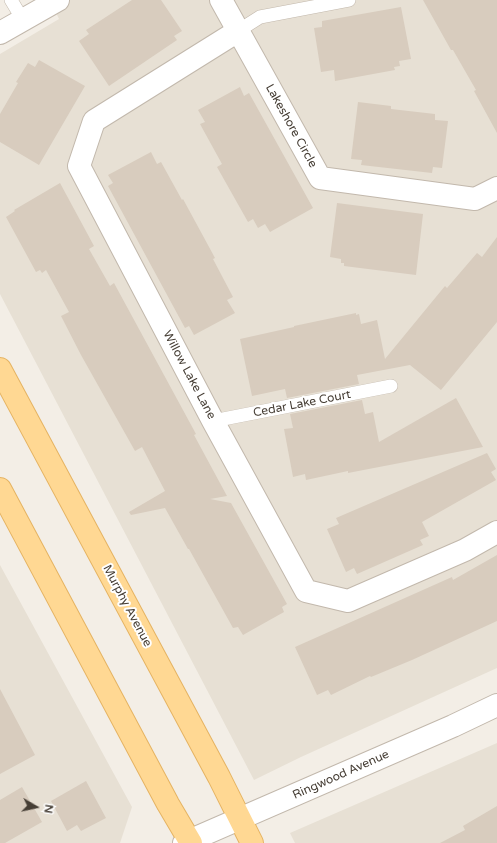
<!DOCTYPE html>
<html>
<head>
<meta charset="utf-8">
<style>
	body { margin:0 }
	#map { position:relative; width:497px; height:843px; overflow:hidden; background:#f3eee6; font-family:"Varela Round",sans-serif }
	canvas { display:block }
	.north { position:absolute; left:16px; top:787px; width:40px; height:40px; -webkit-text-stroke:3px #fff; paint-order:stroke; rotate:99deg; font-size:11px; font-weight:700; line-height:16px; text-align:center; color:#463e35 }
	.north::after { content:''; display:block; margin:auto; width:14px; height:18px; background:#463e35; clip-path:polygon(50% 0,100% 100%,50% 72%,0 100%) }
</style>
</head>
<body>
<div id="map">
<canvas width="497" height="843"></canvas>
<div class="north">N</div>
</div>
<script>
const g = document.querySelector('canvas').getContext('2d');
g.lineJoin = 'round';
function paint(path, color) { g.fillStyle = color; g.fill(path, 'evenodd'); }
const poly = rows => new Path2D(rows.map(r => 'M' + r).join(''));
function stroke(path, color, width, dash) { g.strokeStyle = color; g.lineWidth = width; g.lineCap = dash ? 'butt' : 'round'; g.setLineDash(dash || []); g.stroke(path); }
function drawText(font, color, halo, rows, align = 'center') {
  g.font = font + ' "Varela Round",sans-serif'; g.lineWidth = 4; g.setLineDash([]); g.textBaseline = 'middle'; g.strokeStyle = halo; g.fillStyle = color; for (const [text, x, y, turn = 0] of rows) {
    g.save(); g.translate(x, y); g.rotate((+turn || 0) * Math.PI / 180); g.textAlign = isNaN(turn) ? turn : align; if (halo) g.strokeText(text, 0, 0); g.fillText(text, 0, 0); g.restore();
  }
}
const residential = poly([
	[50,0,497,0,497,668,301,757,254,780,0,294,0,54,59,19],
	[0,565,132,807,120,843,0,843],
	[497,743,497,843,295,843,290,833]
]);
const building = poly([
	[132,0,161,0,182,31,174,36,177,40,109,86,79,41,89,34,86,30],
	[423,0,497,0,497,133,474,91,476,90,453,50,451,50],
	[401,7,411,59,399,61,400,66,394,67,395,70,335,81,334,70,321,72,314,28,322,27,322,21],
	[39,60,85,86,39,165,0,142,0,114,18,83,16,82,28,63,35,67],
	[240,87,244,96,249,93,313,208,270,232,265,224,258,228,253,219,248,222,217,167,222,164,200,124,205,122,198,110],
	[358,102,391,106,391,109,435,114,435,120,448,121,442,168,433,167,432,173,361,165,362,160,351,159],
	[151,152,157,164,161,162,182,200,183,199,215,258,213,259,233,297,227,300,235,313,194,335,189,326,185,328,108,186,113,183,108,175],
	[60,183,94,246,89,249,110,286,114,283,196,434,194,435,227,496,210,499,231,503,287,604,282,607,284,612,243,635,238,627,233,628,189,549,188,549,165,508,131,515,129,512,165,491,142,447,135,451,81,355,61,316,69,312,46,270,42,273,40,270,36,272,6,217,15,211,14,210],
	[337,203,423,214,416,275,344,266,344,263,341,263,341,259,330,257],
	[497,237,497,322,441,390,410,365,357,375,359,384,287,398,285,389,252,396,240,339,294,327,294,326,356,313,356,315,359,314,361,324,377,320,385,359,445,286,447,288,477,253,482,257],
	[456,398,483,447,348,473,348,471,306,480,305,474,293,477,284,429,293,428,290,414,362,400,365,414,373,412,379,442],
	[487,453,496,469,491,472,496,480,422,522,429,536,420,540,423,545,357,574,354,568,346,572,327,529,339,524,336,518],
	[497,555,497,621,412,660,371,677,370,676,331,695,328,690,317,695,295,647,452,577,453,580],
	[0,689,35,755,0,774],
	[86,781,106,818,81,831,77,825,67,831,51,801],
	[22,787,42,822,5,843,0,843,0,800],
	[497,806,497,843,440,843,465,830,463,826]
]);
const service = poly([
	[11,0,23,20],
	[238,31,260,17,349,0],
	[213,421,391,386]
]);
const minor = poly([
	[221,0,320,178,475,199,497,188],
	[238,31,94,121,79,166,213,421,306,591,348,601,465,550,497,532],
	[0,33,58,0]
]);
const tertiary = poly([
	[184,843,453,726,497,705]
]);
const primary = poly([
	[0,369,219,777,252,843],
	[0,489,168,804,191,843]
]);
const streetNames = [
	["Lakeshore Circle",291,126,61],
	["Willow Lake Lane",189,375,62],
	["Cedar Lake Court",302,404,-11],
	["Murphy Avenue",127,606,62],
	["Ringwood Avenue",341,775,-24]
];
paint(residential, '#e7e0d4');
paint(building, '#d8ccbe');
stroke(service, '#c2b8ac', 14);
stroke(minor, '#c2b8ac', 24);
stroke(tertiary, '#c2b8ac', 24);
stroke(primary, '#e5b362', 24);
stroke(service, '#fff', 13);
stroke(minor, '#fff', 22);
stroke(tertiary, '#fff', 22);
stroke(primary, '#ffd893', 22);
drawText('12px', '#463e35', '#fff', streetNames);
</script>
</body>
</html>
